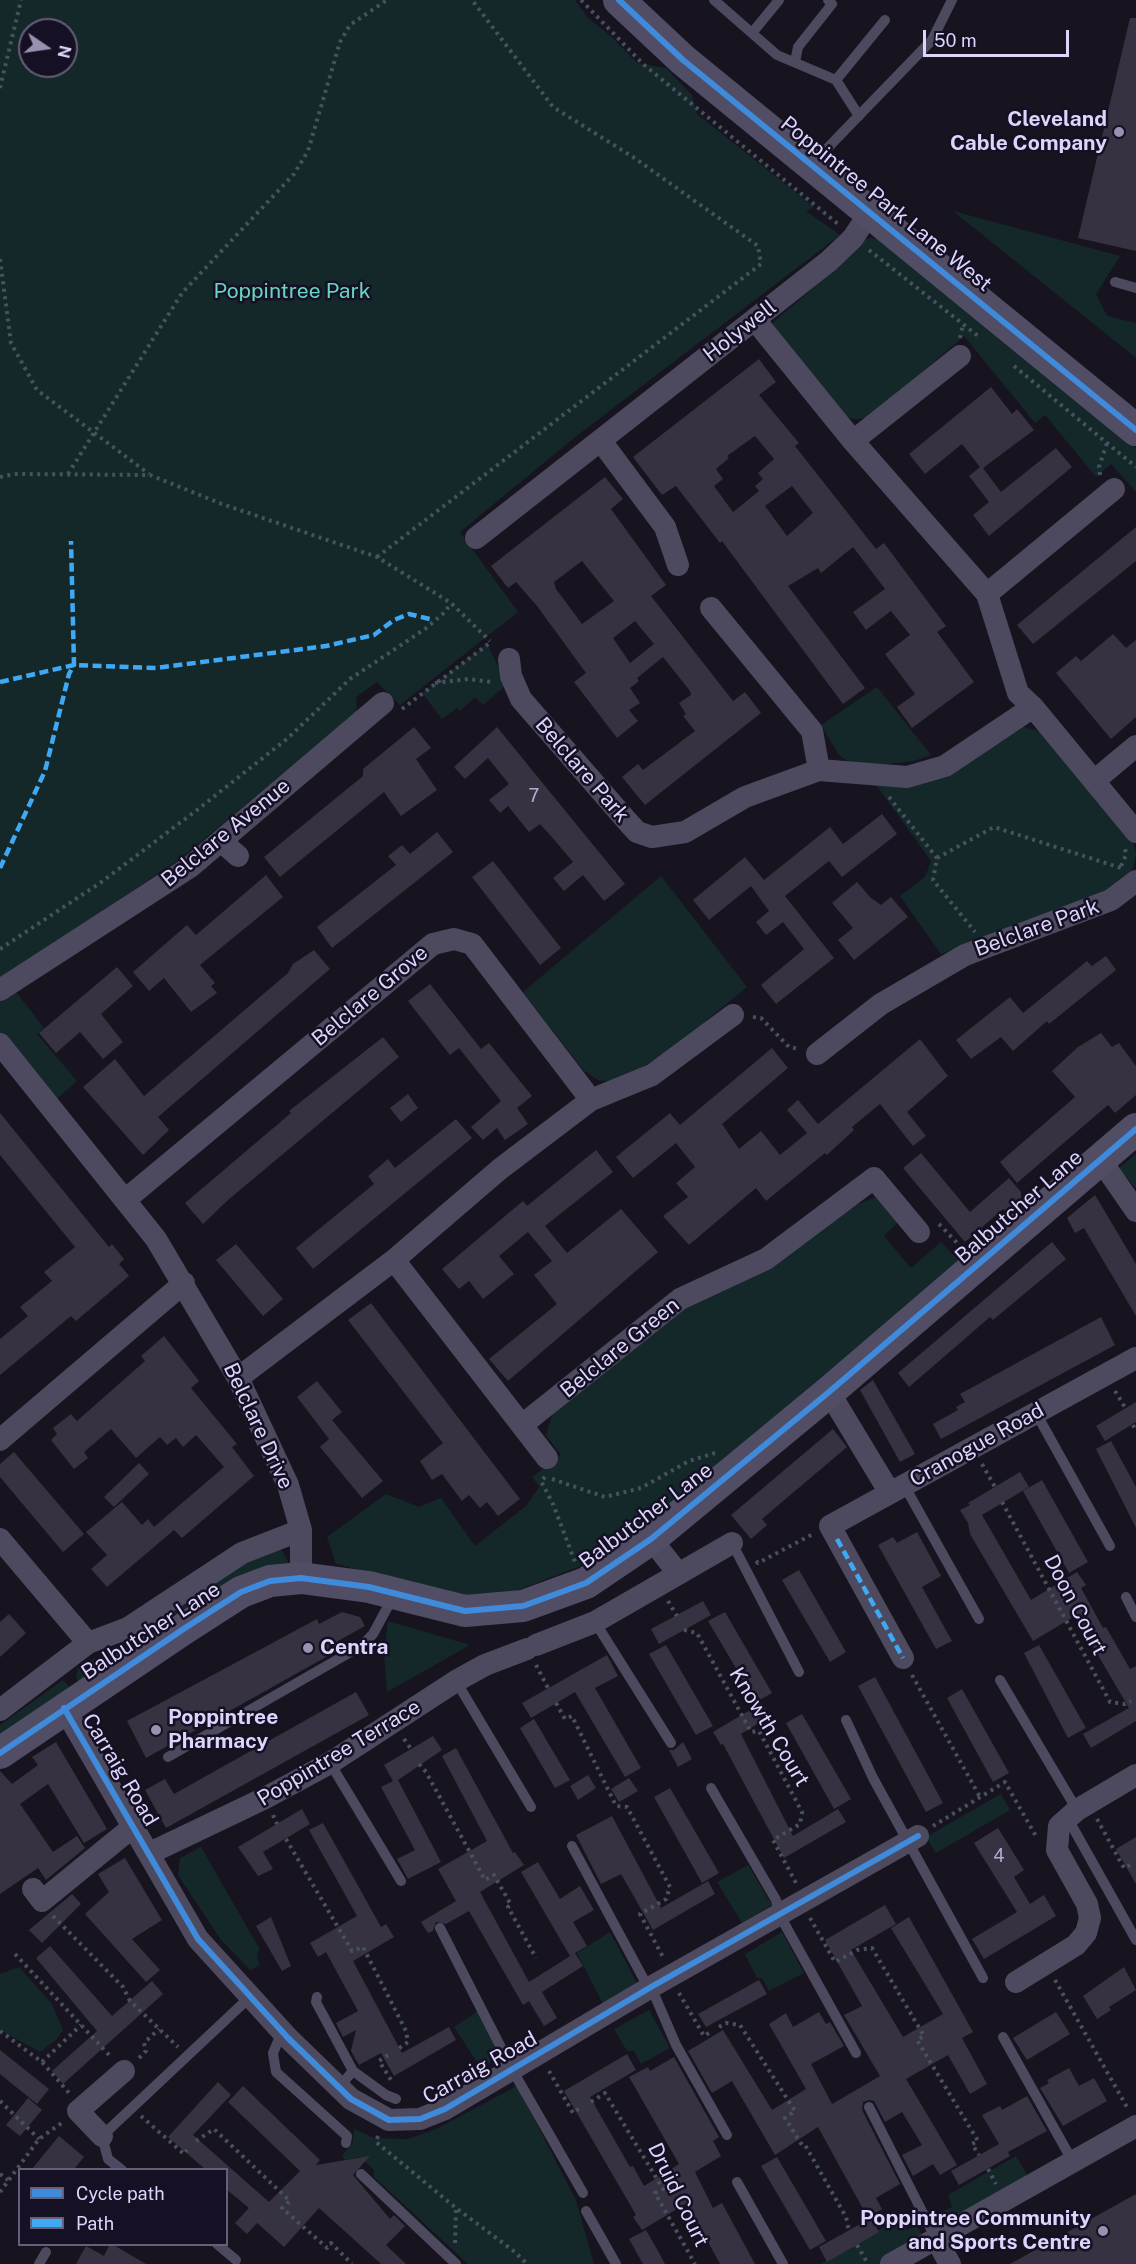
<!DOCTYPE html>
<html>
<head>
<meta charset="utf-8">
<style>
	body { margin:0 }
	#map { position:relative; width:1136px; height:2264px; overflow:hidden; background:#17141f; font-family:"Public Sans",sans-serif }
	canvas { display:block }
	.legend { position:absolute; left:18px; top:2168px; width:210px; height:78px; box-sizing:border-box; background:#151023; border:2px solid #655f7a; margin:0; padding:8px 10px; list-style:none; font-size:18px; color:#ddd5fc }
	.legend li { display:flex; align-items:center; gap:12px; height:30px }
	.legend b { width:30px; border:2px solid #655f7a }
	.north { position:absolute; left:18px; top:18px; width:60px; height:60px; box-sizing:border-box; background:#151023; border:2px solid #655f7a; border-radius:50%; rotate:103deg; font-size:16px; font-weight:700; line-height:24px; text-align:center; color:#ddd5fc }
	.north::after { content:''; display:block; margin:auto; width:21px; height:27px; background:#9891af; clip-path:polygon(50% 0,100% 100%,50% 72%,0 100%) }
	.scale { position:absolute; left:923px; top:30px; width:146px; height:27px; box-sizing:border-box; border:3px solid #ddd5fc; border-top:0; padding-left:8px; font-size:18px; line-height:21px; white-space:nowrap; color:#ddd5fc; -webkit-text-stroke:4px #151023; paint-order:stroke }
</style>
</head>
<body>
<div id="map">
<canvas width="1136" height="2264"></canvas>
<ul class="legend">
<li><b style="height:8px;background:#408adc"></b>Cycle path</li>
<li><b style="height:8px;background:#3fa9f5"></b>Path</li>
</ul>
<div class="north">N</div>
<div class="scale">50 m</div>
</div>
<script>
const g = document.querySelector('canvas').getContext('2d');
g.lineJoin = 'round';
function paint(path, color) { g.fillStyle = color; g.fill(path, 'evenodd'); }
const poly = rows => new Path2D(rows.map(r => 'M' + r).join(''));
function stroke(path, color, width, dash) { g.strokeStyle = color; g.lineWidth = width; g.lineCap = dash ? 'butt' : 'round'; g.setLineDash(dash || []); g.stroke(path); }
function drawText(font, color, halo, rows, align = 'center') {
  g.font = font + ' "Public Sans",sans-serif'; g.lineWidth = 5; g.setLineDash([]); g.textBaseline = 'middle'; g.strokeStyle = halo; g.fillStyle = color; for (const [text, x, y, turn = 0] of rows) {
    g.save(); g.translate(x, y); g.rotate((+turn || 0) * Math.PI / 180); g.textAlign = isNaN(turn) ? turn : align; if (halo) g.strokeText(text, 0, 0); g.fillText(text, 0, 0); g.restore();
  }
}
const green = poly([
	[0,0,575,0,588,18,612,37,637,63,666,68,692,95,697,114,814,207,806,211,840,235,574,438,460,532,518,612,400,705,377,682,356,697,357,712,180,859,0,979],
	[30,30,66,30,66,66,30,66],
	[953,211,1120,256,1096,294,1107,316,1136,323,1136,358],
	[870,238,879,239,1136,448,1136,492,1111,464,1096,477,1045,415,1035,423,964,336,870,417,857,419,847,418,770,325,841,264,862,240],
	[487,644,507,684,483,705,475,697,460,711,457,708,442,719,422,693],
	[877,687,931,755,914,761,872,766,852,764,839,755,821,725],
	[1018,725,1041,732,1133,843,1136,853,1134,865,1130,875,1121,882,1082,904,941,954,900,896,925,877,931,861,877,786,927,780],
	[661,876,747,987,707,1020,704,1027,634,1073,613,1082,598,1080,583,1070,523,992],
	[10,984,44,1028,37,1034,77,1081,51,1104,0,1043,0,991],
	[1136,1154,1136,1189,1119,1168],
	[878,1196,900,1220,884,1236,911,1268,941,1242,961,1263,646,1524,578,1567,510,1593,470,1597,336,1564,327,1537,386,1494,419,1507,441,1498,475,1546,526,1506,539,1487,542,1490,532,1477,561,1455,546,1435,553,1412,695,1300,763,1268,857,1205],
	[280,1547,288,1562,284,1571,82,1687,76,1677,79,1664,100,1657,267,1549],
	[388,1620,388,1621,470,1645,387,1692,384,1654],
	[63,1680,72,1690,0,1738,0,1725],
	[1001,1794,1010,1810,936,1853,926,1837],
	[201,1847,259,1948,257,1958,260,1965,250,1970,221,1940,178,1875,180,1858],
	[748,1865,772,1905,742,1923,717,1882],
	[610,1932,638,1985,604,2006,577,1953],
	[782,1932,804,1973,769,1991,762,1978,757,1978,745,1954],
	[19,1967,52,2004,63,2030,56,2040,40,2052,0,2030,0,1974],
	[649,2010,670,2048,641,2064,634,2051,627,2051,614,2029],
	[478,2011,505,2053,481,2068,454,2027],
	[517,2086,576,2200,594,2264,468,2264,374,2177,374,2170,360,2157,345,2160,342,2155,352,2145,354,2129,374,2138,408,2139,436,2129],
	[1016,2156,1029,2178,949,2224,942,2212,952,2207,948,2195],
	[901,2217,907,2230,917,2226,924,2239,879,2264,820,2264]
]);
const building = poly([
	[1130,18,1136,18,1136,251,1078,238],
	[759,359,776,382,759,395,799,443,795,446,876,549,884,543,946,626,937,632,974,682,912,728,897,707,915,694,885,654,910,635,891,611,866,630,853,612,885,589,853,547,821,573,818,568,788,586,865,688,843,704,722,541,720,543,676,486,662,495,633,457],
	[755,436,774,459,758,473,763,479,755,486,759,491,733,512,714,486,723,479,716,469,729,458,727,456],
	[792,486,813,513,787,536,765,506],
	[991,387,1012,414,1017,409,1034,430,983,468,1001,492,1056,448,1072,467,989,536,973,515,989,502,969,476,980,467,962,444,925,474,909,454],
	[605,477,623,499,611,509,666,585,651,596,733,701,745,692,761,713,645,805,622,777,638,764,643,770,695,731,683,716,686,714,679,703,691,695,690,691,663,657,637,678,639,681,630,688,640,703,629,710,638,721,617,738,574,682,586,673,537,606,516,582,508,588,491,566],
	[582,561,614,601,582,624,556,589,554,582],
	[635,621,654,644,630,663,613,638],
	[1136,527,1136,561,1033,644,1017,625],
	[1113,634,1126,648,1136,640,1136,717,1111,739,1056,673,1076,656,1081,661],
	[414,727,431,748,416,759,437,790,401,816,384,792,280,877,264,857,363,776,363,769],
	[497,727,625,884,604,901,583,875,564,891,553,878,573,862,551,836,540,824,529,832,508,806,500,813,489,800,509,784,488,758,465,779,454,767],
	[882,814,897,834,842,877,829,861,785,896,834,958,776,1004,761,985,804,949,783,922,766,935,756,922,769,911,751,886,709,920,693,900,745,857,764,880,830,827,843,844],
	[437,832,453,852,332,948,317,927,396,865,388,856,402,845,410,854],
	[493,861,561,948,540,965,472,877],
	[266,875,283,897,200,965,215,983,211,986,217,993,191,1012,164,978,149,991,133,972,187,925,196,935],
	[857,882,871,898,881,905,891,897,908,917,854,960,838,940,853,928,832,903],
	[314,950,330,969,158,1117,169,1130,143,1155,83,1087,115,1059,144,1096,288,973,293,964],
	[1106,956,1116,970,1049,1024,1047,1021,1013,1051,1001,1037,971,1059,956,1040,1010,997,1023,1013,1087,961,1092,966],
	[117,967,133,986,101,1014,123,1042,103,1059,80,1032,56,1053,39,1033],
	[430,984,481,1049,489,1043,532,1096,517,1108,528,1124,505,1140,497,1128,483,1140,471,1127,501,1101,459,1048,450,1055,408,1001],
	[1101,1033,1112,1047,1119,1043,1136,1066,1136,1095,1115,1113,1108,1105,1017,1183,1000,1162,1075,1097,1052,1071,1078,1047],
	[383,1037,399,1057,228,1200,203,1224,185,1203,291,1113,289,1111],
	[920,1039,948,1076,907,1112,926,1136,913,1146,880,1104,852,1127,854,1130,827,1155,825,1153,766,1201,756,1188,689,1245,663,1216,688,1197,676,1183,695,1167,676,1143,633,1178,616,1157,670,1113,680,1125,772,1048,788,1068,722,1124,739,1149,761,1131,780,1155,807,1133,787,1110,798,1100,818,1124],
	[408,1094,418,1108,401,1122,390,1108],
	[0,1113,109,1247,112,1244,124,1259,119,1264,129,1276,76,1321,71,1316,0,1375,0,1339,28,1316,20,1307,52,1281,44,1272,75,1247,0,1155],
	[456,1119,472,1138,313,1269,296,1248,374,1184,368,1176,388,1159,395,1168],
	[596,1150,613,1172,545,1226,567,1253,621,1209,658,1252,508,1381,489,1359,557,1304,534,1275,552,1261,528,1232,499,1256,514,1274,483,1299,469,1281,459,1289,442,1269,523,1201,527,1206],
	[921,1153,970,1212,1009,1178,1021,1192,1021,1198,1005,1211,1003,1209,965,1242,903,1168],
	[1095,1195,1136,1264,1136,1316,1084,1228,1075,1233,1067,1218],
	[1052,1242,1066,1259,993,1320,990,1317,909,1387,898,1373],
	[236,1244,283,1299,263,1316,216,1260],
	[371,1303,520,1499,498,1516,487,1502,480,1508,469,1495,462,1501,442,1474,432,1480,420,1461,443,1443,348,1320],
	[1101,1317,1115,1345,941,1439,933,1424,958,1410,956,1407,965,1402,960,1394],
	[164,1336,199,1381,191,1388,237,1444,232,1447,254,1476,182,1538,174,1530,107,1587,91,1569,107,1555,86,1532,122,1502,142,1525,148,1519,154,1527,224,1467,196,1435,183,1447,176,1438,167,1445,160,1437,136,1458,111,1429,84,1452,88,1458,74,1469,51,1440,57,1434,53,1428,71,1414,77,1421,145,1361,141,1356],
	[873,1380,915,1454,900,1462,860,1390],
	[317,1381,342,1412,332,1420,383,1481,362,1498,320,1447,329,1439,297,1397],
	[1136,1402,1136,1422,1105,1441,1096,1426],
	[833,1429,847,1447,762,1519,767,1525,751,1539,731,1515],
	[1111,1441,1136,1487,1136,1528,1096,1449],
	[14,1452,84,1534,63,1552,0,1477,0,1464],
	[139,1463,149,1474,114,1507,104,1497],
	[1020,1472,1029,1487,982,1515,1031,1600,1077,1572,1086,1585,1081,1588,1103,1628,1106,1627,1130,1669,1136,1666,1136,1721,1091,1748,1083,1734,1129,1708,1075,1616,1033,1641,970,1534,968,1523,960,1510,970,1505,968,1503],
	[1042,1480,1088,1562,1069,1573,1023,1491],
	[917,1532,941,1576,922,1587,952,1641,936,1649,878,1545,893,1537,897,1543],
	[799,1570,846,1652,830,1662,782,1580],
	[703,1601,711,1615,659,1644,651,1629],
	[342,1612,360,1617,365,1626,329,1646,333,1653,146,1758,127,1721,317,1619,319,1624],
	[725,1612,772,1693,756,1702,708,1621],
	[9,1614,26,1633,0,1657,0,1622],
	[666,1645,713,1726,696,1735,649,1654],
	[1039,1645,1086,1728,1068,1738,1024,1653],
	[607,1655,618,1676,595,1688,641,1768,625,1777,575,1692,531,1718,522,1703],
	[875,1677,943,1803,926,1812,858,1686],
	[962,1689,1009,1773,993,1782,947,1698],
	[356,1692,369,1715,166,1828,145,1790,165,1779,174,1794],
	[762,1703,770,1716,741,1734,793,1836,838,1809,846,1822,784,1858,723,1744,721,1745,713,1732],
	[802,1714,851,1799,834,1809,786,1723],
	[534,1719,570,1780,555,1788,520,1728],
	[433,1736,442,1750,398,1780,441,1862,408,1879,397,1859,415,1850,381,1787,393,1781,384,1765],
	[56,1742,107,1829,84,1843,48,1784,20,1804,53,1852,77,1836,85,1848,46,1880,38,1868,0,1894,0,1771,12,1784,38,1765,32,1757],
	[683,1742,692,1759,678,1767,669,1750,674,1750],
	[456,1748,513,1853,515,1852,524,1865,480,1892,529,1982,575,1953,583,1966,542,1992,557,2018,544,2026,529,2001,523,2005,469,1911,446,1924,436,1922,433,1931,428,1933,421,1922,456,1901,438,1869,487,1841,442,1756],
	[588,1775,596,1788,578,1800,570,1786],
	[629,1778,638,1791,619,1802,611,1789],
	[670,1788,719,1873,702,1883,654,1797],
	[302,1809,310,1824,263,1852,273,1869,258,1876,238,1847],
	[612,1816,661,1908,708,1881,715,1894,653,1930,621,1874,601,1884,576,1835],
	[323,1823,381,1927,386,1924,394,1937,353,1961,402,2053,449,2027,456,2040,394,2076,381,2053,359,2065,351,2051,356,2030,343,2037,336,2023,358,2011,326,1952,318,1957,310,1943,357,1916,309,1830],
	[998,1828,1024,1870,1014,1877,1030,1904,1044,1895,1056,1916,984,1959,972,1939,1017,1912,974,1843],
	[1136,1837,1136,1884,1116,1849],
	[125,1858,162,1920,132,1939,160,1970,146,1982,85,1914,109,1892,98,1874],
	[538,1862,560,1899,580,1886,594,1910,573,1922,587,1946,570,1956,521,1872],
	[72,1894,81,1904,42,1943,29,1930],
	[885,1905,896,1924,851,1950,903,2037,943,2014,891,1928,909,1917,973,2032,962,2038,987,2084,970,2094,948,2055,906,2079,957,2165,940,2175,933,2164,913,2176,902,2155,922,2145,902,2112,885,2122,874,2101,869,2100,863,2102,862,2110,900,2184,876,2198,882,2209,868,2218,818,2127,775,2155,732,2081,712,2093,688,2051,723,2030,772,2110,806,2089,769,2024,786,2013,793,2027,819,2012,826,2024,830,2022,844,2046,811,2064,832,2104,880,2076,844,2015,862,2006,825,1940],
	[271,1917,291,1966,282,1971,256,1926],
	[50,1946,112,2016,152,1981,163,1994,63,2084,52,2071,97,2031,36,1958],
	[1124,1967,1136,1990,1109,2007,1111,2010,1097,2019,1083,1996],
	[759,1980,767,1994,706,2027,698,2014],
	[1056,2012,1070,2034,1027,2060,1013,2038],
	[0,2050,49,2089,37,2104,0,2074],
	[627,2054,636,2070,590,2097,630,2167,633,2166,644,2186,679,2164,629,2077,648,2067,650,2071,674,2057,719,2137,713,2141,721,2156,695,2172,713,2208,722,2203,755,2264,720,2264,687,2203,642,2230,633,2217,636,2215,564,2091],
	[1069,2068,1079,2086,1094,2078,1107,2101,1063,2126,1040,2088,1049,2083,1047,2080],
	[218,2082,231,2095,193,2135,269,2202,300,2171,228,2102,243,2086,320,2160,316,2165,370,2156,353,2175,390,2219,394,2215,405,2226,386,2245,406,2264,381,2264,319,2208,284,2247,257,2223,247,2234,235,2223,249,2208,226,2189,226,2169,205,2169,168,2137],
	[1027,2096,1047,2131,1008,2152,1010,2156,959,2185,951,2171,999,2144,982,2115,1000,2106,1002,2110],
	[28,2098,42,2110,20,2136,6,2125],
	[59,2136,84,2157,74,2169,32,2169],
	[777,2157,826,2241,810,2250,761,2166],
	[1136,2194,1136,2264,1010,2264],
	[871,2218,879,2232,827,2262,819,2247],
	[646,2230,658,2251,665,2264,643,2264,629,2239],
	[110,2244,112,2244,146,2264,76,2264,86,2246,104,2256]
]);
const path = poly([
	[581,0,643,64,838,224],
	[0,88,21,0],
	[869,250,978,336],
	[0,259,11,343,37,390,149,474],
	[960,338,963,324],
	[1014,366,1136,467],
	[68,474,182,293,294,174,308,151,340,42,350,25,387,0],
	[1100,475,1099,467,1107,443],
	[0,477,14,474,150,475,222,504,377,557,451,603,490,641],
	[377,557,761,264,758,246,633,157,553,107,472,0],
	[435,683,468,679,492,682],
	[402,709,491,642],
	[889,797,937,858,933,880,975,932],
	[937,858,994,827,1121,868],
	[1121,866,1126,855,1125,848],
	[0,949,100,883,197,810,288,738,350,679,425,629,445,612,451,603],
	[753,1017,761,1018,789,1047,799,1049],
	[939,1224,961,1247],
	[1115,1391,1126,1409],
	[1133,1425,1136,1431],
	[982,1464,995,1487],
	[545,1477,541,1481,553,1504,575,1562],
	[552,1479,605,1497,641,1488,689,1461,715,1453],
	[1002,1502,1110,1702,1125,1704,1131,1701],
	[756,1561,758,1563,813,1534],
	[668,1601,677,1616],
	[684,1630,697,1633,751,1732,759,1731,802,1812,800,1824,773,1840,796,1883],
	[536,1665,548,1688],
	[912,1675,980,1797],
	[556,1703,565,1719,572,1716,616,1806,627,1807,670,1887,666,1899,640,1914,664,1959],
	[404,1739,411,1749],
	[419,1764,426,1772,485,1880,494,1875,511,1905,508,1907,536,1958],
	[273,1815,277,1824],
	[1097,1819,1124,1868,1130,1865],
	[933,1826,1005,1782,1037,1838],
	[286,1839,352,1951,363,1947,406,2031,408,2042,398,2049],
	[53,1916,123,1987,130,2001,178,2047],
	[810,1918,835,1962,857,1950,872,1948,924,2036,917,2040,978,2141,972,2144,979,2155],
	[15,1954,110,2056],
	[1055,1980,1128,2109],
	[679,1993,704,2036,709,2033],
	[719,2027,726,2023,740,2025,795,2111,785,2118,802,2145,805,2145,846,2217,849,2231],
	[0,2031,42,2062,70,2094],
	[388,2055,379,2061,391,2080],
	[139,2058,146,2051,144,2043,159,2029],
	[42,2062,81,2025],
	[549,2071,573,2113,580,2108],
	[0,2101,39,2139],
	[591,2102,605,2093,663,2189,655,2193,695,2264],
	[141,2116,184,2154,187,2150],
	[378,2136,376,2142,456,2208,515,2252,527,2264],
	[196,2141,214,2129,290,2201,282,2208,327,2248,331,2243,352,2264],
	[988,2169,996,2184],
	[0,2174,8,2180],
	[0,2192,39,2139,63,2122],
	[455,2243,456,2209],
	[857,2245,868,2264]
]);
const lane = poly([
	[714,0,777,55,836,80,859,116],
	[752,33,779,0],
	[795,62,798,47,832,4,828,0],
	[836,80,885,20],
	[814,162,932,40,952,0],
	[1115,282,1136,288],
	[1036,1413,1110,1546],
	[904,1485,979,1619],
	[732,1543,799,1672],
	[1126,1597,1136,1617],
	[595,1622,671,1743],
	[1000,1680,1077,1810],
	[456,1681,531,1807],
	[846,1720,873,1778,983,1978],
	[168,1757,361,1646,373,1634,393,1597],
	[330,1763,401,1881],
	[711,1788,776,1900,779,1914,856,2053],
	[1066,1821,1072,1826,1136,1940],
	[572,1846,649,1989],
	[440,1928,513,2071,583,2193],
	[651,1987,676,2045,727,2135],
	[317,1997,316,2002,353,2071,339,2087],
	[282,2032,273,2053,276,2072,347,2136,346,2143],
	[1003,2037,1073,2162],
	[353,2071,386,2095,396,2099],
	[869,2107,936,2239],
	[122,2170,108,2159,102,2136,251,1996],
	[361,2174,456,2264],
	[737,2182,783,2264],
	[586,2211,616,2264],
	[217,2244,236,2260],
	[39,2264,46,2252]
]);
const street = poly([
	[755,320,853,441,987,594,1018,693,1033,707,1136,832],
	[601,441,665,527,678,565],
	[853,441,960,356],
	[476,538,829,261,853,238,870,212],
	[987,594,1114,489],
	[711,608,812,731,819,770],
	[509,659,511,676,521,699,627,821,637,832,652,837,685,832,745,797,819,770,907,777,945,766,1033,707],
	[1094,781,1136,746],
	[221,841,238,856],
	[0,990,190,867,383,703],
	[0,1044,156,1239,238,1378,288,1485,301,1530,301,1578],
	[817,1054,881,1004,965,955,1111,900,1136,881],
	[1100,1159,1136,1211],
	[125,1200,433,944,454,939,472,944,591,1100],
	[394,1260,547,1458],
	[238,1378,394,1260,500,1169,591,1100,652,1075,733,1015],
	[829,1392,890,1493],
	[522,1425,680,1299,766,1259,874,1178,919,1232],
	[0,1440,184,1283],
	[0,1539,88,1643],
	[651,1539,678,1573],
	[536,1645,595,1622,732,1543],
	[903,1658,830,1526,1136,1358],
	[64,1708,198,1939,288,2038,351,2099,389,2120,420,2119,445,2109,651,1987,918,1836],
	[0,1710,88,1643,128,1628,242,1553,301,1530],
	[150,1853,265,1798,330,1763,456,1681,485,1665,527,1649],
	[33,1889,42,1901,134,1826],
	[1016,1982,1076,1945,1086,1933,1090,1918,1087,1904,1057,1850,1059,1826,1077,1810,1136,1775],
	[102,2136,78,2111,124,2071],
	[936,2239,950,2264],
	[891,2264,1136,2126]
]);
const secondary = poly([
	[619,0,683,60,1136,430],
	[0,1753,185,1628,241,1592,270,1581,301,1578,369,1587,465,1611,523,1606,586,1583,651,1539,829,1392,1136,1129]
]);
const quiet = poly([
	[0,682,74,665,156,668,326,646,374,635,394,620,409,614,434,620],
	[0,868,45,771,69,674,74,665,71,541],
	[837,1539,903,1658]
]);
const cycleway = poly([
	[619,0,683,60,1136,430],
	[64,1708,198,1939,288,2038,351,2099,389,2120,420,2119,445,2109,651,1987,918,1836],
	[0,1753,185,1628,241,1592,270,1581,301,1578,369,1587,465,1611,523,1606,586,1583,651,1539,829,1392,1136,1129]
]);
const markers = [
	[1119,132,6,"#9891af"],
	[308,1648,6,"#9891af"],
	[156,1730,6,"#9891af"],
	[1103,2231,6,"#9891af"]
];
const numberNames = [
	["7",534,796],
	["4",999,1856]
];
const poiNames = [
	["Cleveland",1107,120],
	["Cable Company",1107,144],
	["Centra",320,1648,"left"],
	["Poppintree",168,1718,"left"],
	["Pharmacy",168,1742,"left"],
	["Poppintree Community",1091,2219],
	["and Sports Centre",1091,2243]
];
const streetNames = [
	["Poppintree Park Lane West",886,204,39],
	["Holywell",740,331,-38],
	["Belclare Park",582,770,49],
	["Belclare Avenue",226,833,-39],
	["Belclare Park",1037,928,-20],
	["Belclare Grove",370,996,-40],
	["Balbutcher Lane",1019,1207,-41],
	["Belclare Green",620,1348,-39],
	["Belclare Drive",258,1426,65],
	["Cranogue Road",977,1445,-29],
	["Balbutcher Lane",646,1516,-37],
	["Doon Court",1075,1605,62],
	["Balbutcher Lane",151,1631,-33],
	["Knowth Court",769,1727,59],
	["Poppintree Terrace",339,1753,-31],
	["Carraig Road",120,1770,59],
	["Carraig Road",480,2068,-29],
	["Druid Court",678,2195,64]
];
const parkNames = [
	["Poppintree Park",292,292]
];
paint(green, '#14282a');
paint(building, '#363241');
stroke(path, '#48515e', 4, [3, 4.5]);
stroke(lane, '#4d4a5f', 10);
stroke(street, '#4d4a5f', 22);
stroke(secondary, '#504d65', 32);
stroke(quiet, '#3fa9f5', 4.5, [9, 4.5]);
stroke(cycleway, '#408adc', 6);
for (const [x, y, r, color] of markers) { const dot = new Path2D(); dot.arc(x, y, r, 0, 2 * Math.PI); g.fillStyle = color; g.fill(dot); stroke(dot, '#151023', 2); }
drawText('18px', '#b3accd', null, numberNames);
drawText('bold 21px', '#ddd5fc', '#151023', poiNames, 'right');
drawText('21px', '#ddd5fc', '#151023', streetNames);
drawText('21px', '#67d6c3', '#151023', parkNames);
</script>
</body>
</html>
